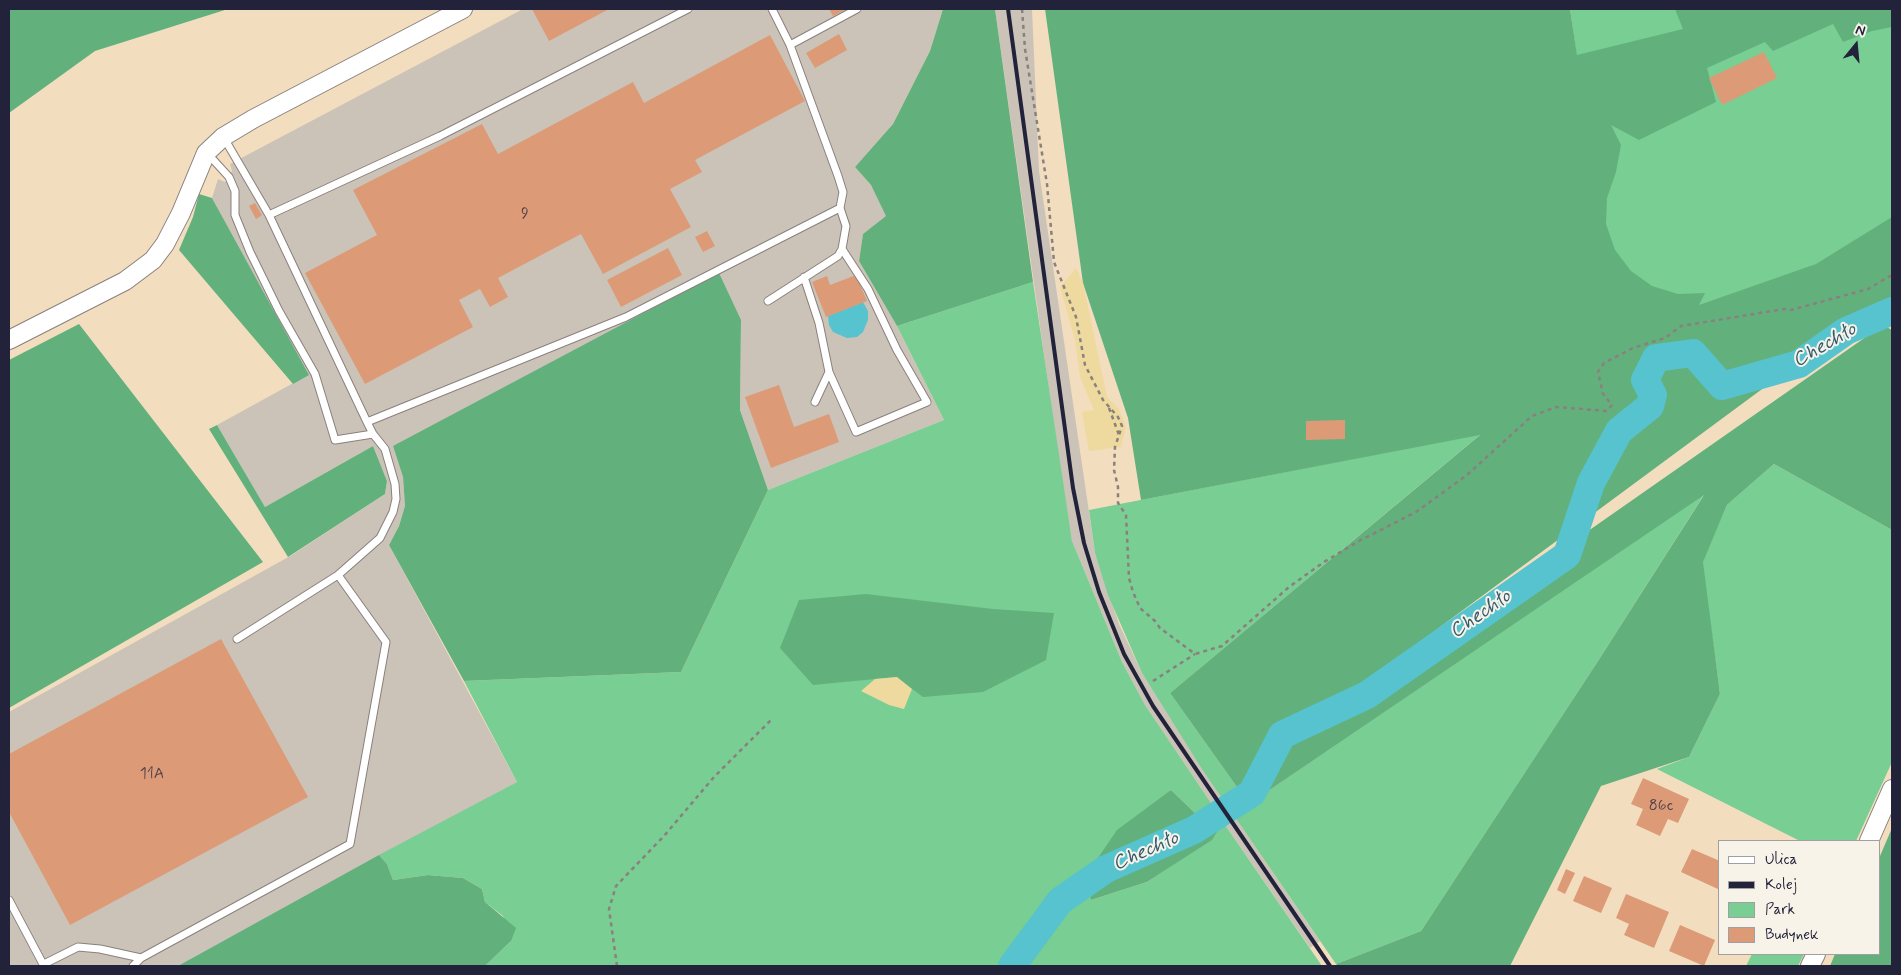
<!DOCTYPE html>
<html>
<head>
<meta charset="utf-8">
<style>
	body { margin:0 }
	#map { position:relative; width:1901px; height:975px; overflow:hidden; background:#f3ddbf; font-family:Mynerve,sans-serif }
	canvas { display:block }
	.frame { position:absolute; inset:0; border:10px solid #22223b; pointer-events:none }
	.legend { position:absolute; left:1718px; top:840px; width:162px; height:115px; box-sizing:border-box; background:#f7f3e8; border:1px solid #a29fa3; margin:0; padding:6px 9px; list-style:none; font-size:15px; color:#22223b }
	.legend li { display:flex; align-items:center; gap:10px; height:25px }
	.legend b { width:25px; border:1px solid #a29fa3 }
	.north { position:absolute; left:1831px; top:20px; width:50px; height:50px; -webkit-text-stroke:4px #f7f3e8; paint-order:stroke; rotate:17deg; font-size:14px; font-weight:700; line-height:20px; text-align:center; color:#22223b }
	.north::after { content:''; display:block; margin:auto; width:18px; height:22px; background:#22223b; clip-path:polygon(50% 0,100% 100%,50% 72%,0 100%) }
</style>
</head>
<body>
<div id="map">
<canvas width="1901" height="975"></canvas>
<div class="frame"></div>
<ul class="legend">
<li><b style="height:6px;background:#fff"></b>Ulica</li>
<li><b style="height:6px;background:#22223b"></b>Kolej</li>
<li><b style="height:14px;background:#78ce93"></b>Park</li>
<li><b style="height:14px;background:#dc9b76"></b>Budynek</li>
</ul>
<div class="north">N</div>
</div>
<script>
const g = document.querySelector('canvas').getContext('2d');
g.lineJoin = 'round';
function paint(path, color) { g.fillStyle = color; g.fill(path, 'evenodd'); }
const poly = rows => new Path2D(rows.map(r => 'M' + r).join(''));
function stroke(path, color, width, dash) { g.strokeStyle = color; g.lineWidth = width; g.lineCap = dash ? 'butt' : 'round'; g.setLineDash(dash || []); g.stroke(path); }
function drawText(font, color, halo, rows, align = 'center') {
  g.font = font + ' Mynerve,sans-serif'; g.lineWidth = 4; g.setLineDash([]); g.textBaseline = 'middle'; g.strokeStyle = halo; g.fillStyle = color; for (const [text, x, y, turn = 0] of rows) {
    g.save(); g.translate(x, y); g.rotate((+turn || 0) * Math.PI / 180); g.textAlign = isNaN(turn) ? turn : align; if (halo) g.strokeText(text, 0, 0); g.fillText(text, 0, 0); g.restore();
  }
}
const industrial = poly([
	[523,9,943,9,930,51,893,124,855,167,871,185,887,216,863,234,859,261,897,326,944,420,768,490,740,410,741,320,393,446,403,477,405,506,399,526,389,545,517,782,179,966,9,966,9,712,292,555,385,494,387,481,373,446,265,507,217,425,308,375,212,198,218,179,225,182,232,171,230,164],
	[995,9,1032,9,1039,171,1095,553,1119,624,1142,673,1225,802,1215,809,1145,705,1122,662,1072,541,1061,474],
	[1234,815,1320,941,1310,948,1223,822]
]);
const green = poly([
	[1570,9,1892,9,1892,263,1646,318,1611,294],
	[1033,282,1072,541,1122,662,1145,705,1215,809,1204,814,1195,813,1171,790,1091,900,1147,882,1211,840,1223,822,1322,966,485,966,511,941,503,916,485,902,482,889,463,878,428,875,393,880,387,864,379,855,517,782,464,681,681,672,768,490,944,420,897,326],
	[1481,434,1170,693,1249,804,1705,493,1598,661,1421,931,1336,964,1202,769,1142,673,1108,595,1095,553,1089,510],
	[1774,464,1892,530,1892,762,1856,841,1800,841,1657,769,1689,757,1720,694,1702,562,1727,505],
	[1752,954,1804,954,1798,966,1746,966]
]);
const forest = poly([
	[9,9,228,9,95,51,9,113],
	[943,9,995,9,1033,282,897,326,859,261,863,234,886,216,871,185,855,167,893,124,930,51],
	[1045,9,1570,9,1577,55,1683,29,1675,9,1892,9,1892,27,1872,31,1843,42,1833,24,1773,51,1765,42,1707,68,1716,102,1639,140,1611,125,1621,145,1616,172,1607,198,1606,224,1615,250,1631,271,1652,286,1678,294,1705,293,1699,305,1816,264,1892,217,1892,297,1865,313,1256,763,1883,325,1892,330,1892,530,1774,464,1727,505,1703,562,1720,694,1689,757,1601,786,1510,966,1338,966,1336,964,1421,931,1598,661,1704,495,1249,804,1170,693,1480,435,1141,500,1128,418,1083,283],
	[199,194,212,198,309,375,293,384,179,250,193,217],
	[719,273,741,320,740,410,768,490,681,672,464,681,389,545,399,526,405,506,403,477,393,446],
	[79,324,263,562,9,708,9,360],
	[217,425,265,507,373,446,387,481,385,494,288,557,209,429],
	[866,594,993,609,1054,613,1046,660,983,692,923,697,896,677,813,685,780,648,799,600],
	[1171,790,1195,813,1204,814,1215,809,1223,822,1212,840,1147,882,1091,900,1087,874,1117,830],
	[1892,828,1892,966,1830,966,1835,954,1880,954,1880,856],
	[379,855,387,864,393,880,428,875,463,878,482,889,485,902,516,928,511,941,485,966,178,966]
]);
const sand = poly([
	[1076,268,1083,283,1107,397,1119,409,1126,427,1121,447,1089,451,1082,412,1094,410,1080,377,1075,340,1060,287],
	[897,677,912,689,904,709,889,705,861,691,875,679]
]);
const water = poly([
	[863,302,868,311,868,320,863,332,857,337,847,338,833,332,829,325,828,316]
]);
const stream = poly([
	[1282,724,1288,734]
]);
const river = poly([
	[1012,966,1060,901,1106,869,1194,830,1252,793,1282,735,1367,695,1567,555,1591,483,1619,431,1650,406,1653,395,1645,380,1656,358,1693,353,1722,386,1799,364,1846,331,1892,311]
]);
const building = poly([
	[532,9,609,9,549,41],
	[829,9,847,9,833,16],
	[839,34,847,50,815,68,806,53],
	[770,35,805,101,695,160,702,172,670,189,691,227,603,274,581,234,498,278,508,297,490,307,480,289,459,300,473,327,365,384,305,273,377,235,353,190,482,124,498,154,633,82,644,103],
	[1764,52,1777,78,1722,105,1709,78],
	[255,203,262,215,256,219,249,206],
	[707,231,715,246,703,252,695,237],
	[668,248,682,275,621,307,607,280],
	[856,275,867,301,826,317,812,282,827,276,830,285],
	[779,385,794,427,829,414,839,442,771,468,745,397],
	[1345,420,1345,439,1306,440,1306,421],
	[221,639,308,797,70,925,9,812,9,754],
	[1643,778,1689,799,1678,823,1668,819,1660,836,1636,825,1643,809,1631,804],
	[1692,849,1720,861,1720,890,1681,872],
	[1566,869,1575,873,1565,894,1557,890],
	[1584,876,1612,888,1601,913,1573,901],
	[1626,894,1669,912,1654,948,1624,935,1629,924,1616,918],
	[1680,925,1715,940,1704,966,1669,951]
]);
const path = poly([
	[1022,9,1025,49,1047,184,1054,262,1076,317,1085,365,1103,400,1118,417,1122,426,1115,447,1114,470,1118,487,1118,503,1126,515,1129,578,1133,592,1140,608,1155,621,1160,628,1195,654,1222,646,1289,587,1324,562,1359,541,1416,512,1467,475,1532,416,1556,407,1607,411,1612,405,1603,394,1598,372,1604,363,1633,348,1665,338,1681,326,1784,309,1791,310,1868,289,1892,275],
	[1109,408,1119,435],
	[1153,681,1195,654],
	[617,966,609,909,616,886,664,836,714,777,771,720]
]);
const service = poly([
	[790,45,857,9],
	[224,138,269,215,367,422,626,317,840,208],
	[207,153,229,177,235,191,235,215,250,252,279,311,315,374,335,440,373,434],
	[269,215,440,136,688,9],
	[804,277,819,323,829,372,815,402],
	[768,301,838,256,842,249,846,226,840,208,843,192,838,176,790,45,772,9],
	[829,372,856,432,927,402,897,350,868,289,842,249],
	[338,575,380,538,393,512,396,499,395,484,385,449,373,434,367,422],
	[9,900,44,966],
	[44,964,78,947,100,949,141,958],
	[133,966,141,958,350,844,386,642,338,575,237,639]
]);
const tertiary = poly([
	[9,340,125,281,153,260,165,244,181,213,206,153,223,137,253,119,463,9],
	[1869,841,1892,789],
	[1810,966,1816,954]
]);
const rail = poly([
	[1008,9,1073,488,1084,543,1099,592,1124,654,1153,706,1330,966]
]);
const numberNames = [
	["9",525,215],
	["11A",152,775],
	["86c",1661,807]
];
const waterNames = [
	["Chechło",1825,346,-30],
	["Chechło",1481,615,-35],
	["Chechło",1146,852,-24]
];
paint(industrial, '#cbc3b8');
paint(green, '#78ce93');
paint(forest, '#62b17d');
paint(sand, '#eeda9e');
paint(water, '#56c3ce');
stroke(stream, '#56c3ce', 4.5);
stroke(river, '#56c3ce', 28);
paint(building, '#dc9b76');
stroke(service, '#8a807d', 9);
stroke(tertiary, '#8a807d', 20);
stroke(path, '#8a807d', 2.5, [4, 4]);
stroke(service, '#fff', 7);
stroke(tertiary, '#fff', 18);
stroke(rail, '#22223b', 4);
drawText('16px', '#50404a', null, numberNames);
drawText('italic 20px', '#345a6e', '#f7f3e8', waterNames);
</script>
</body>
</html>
